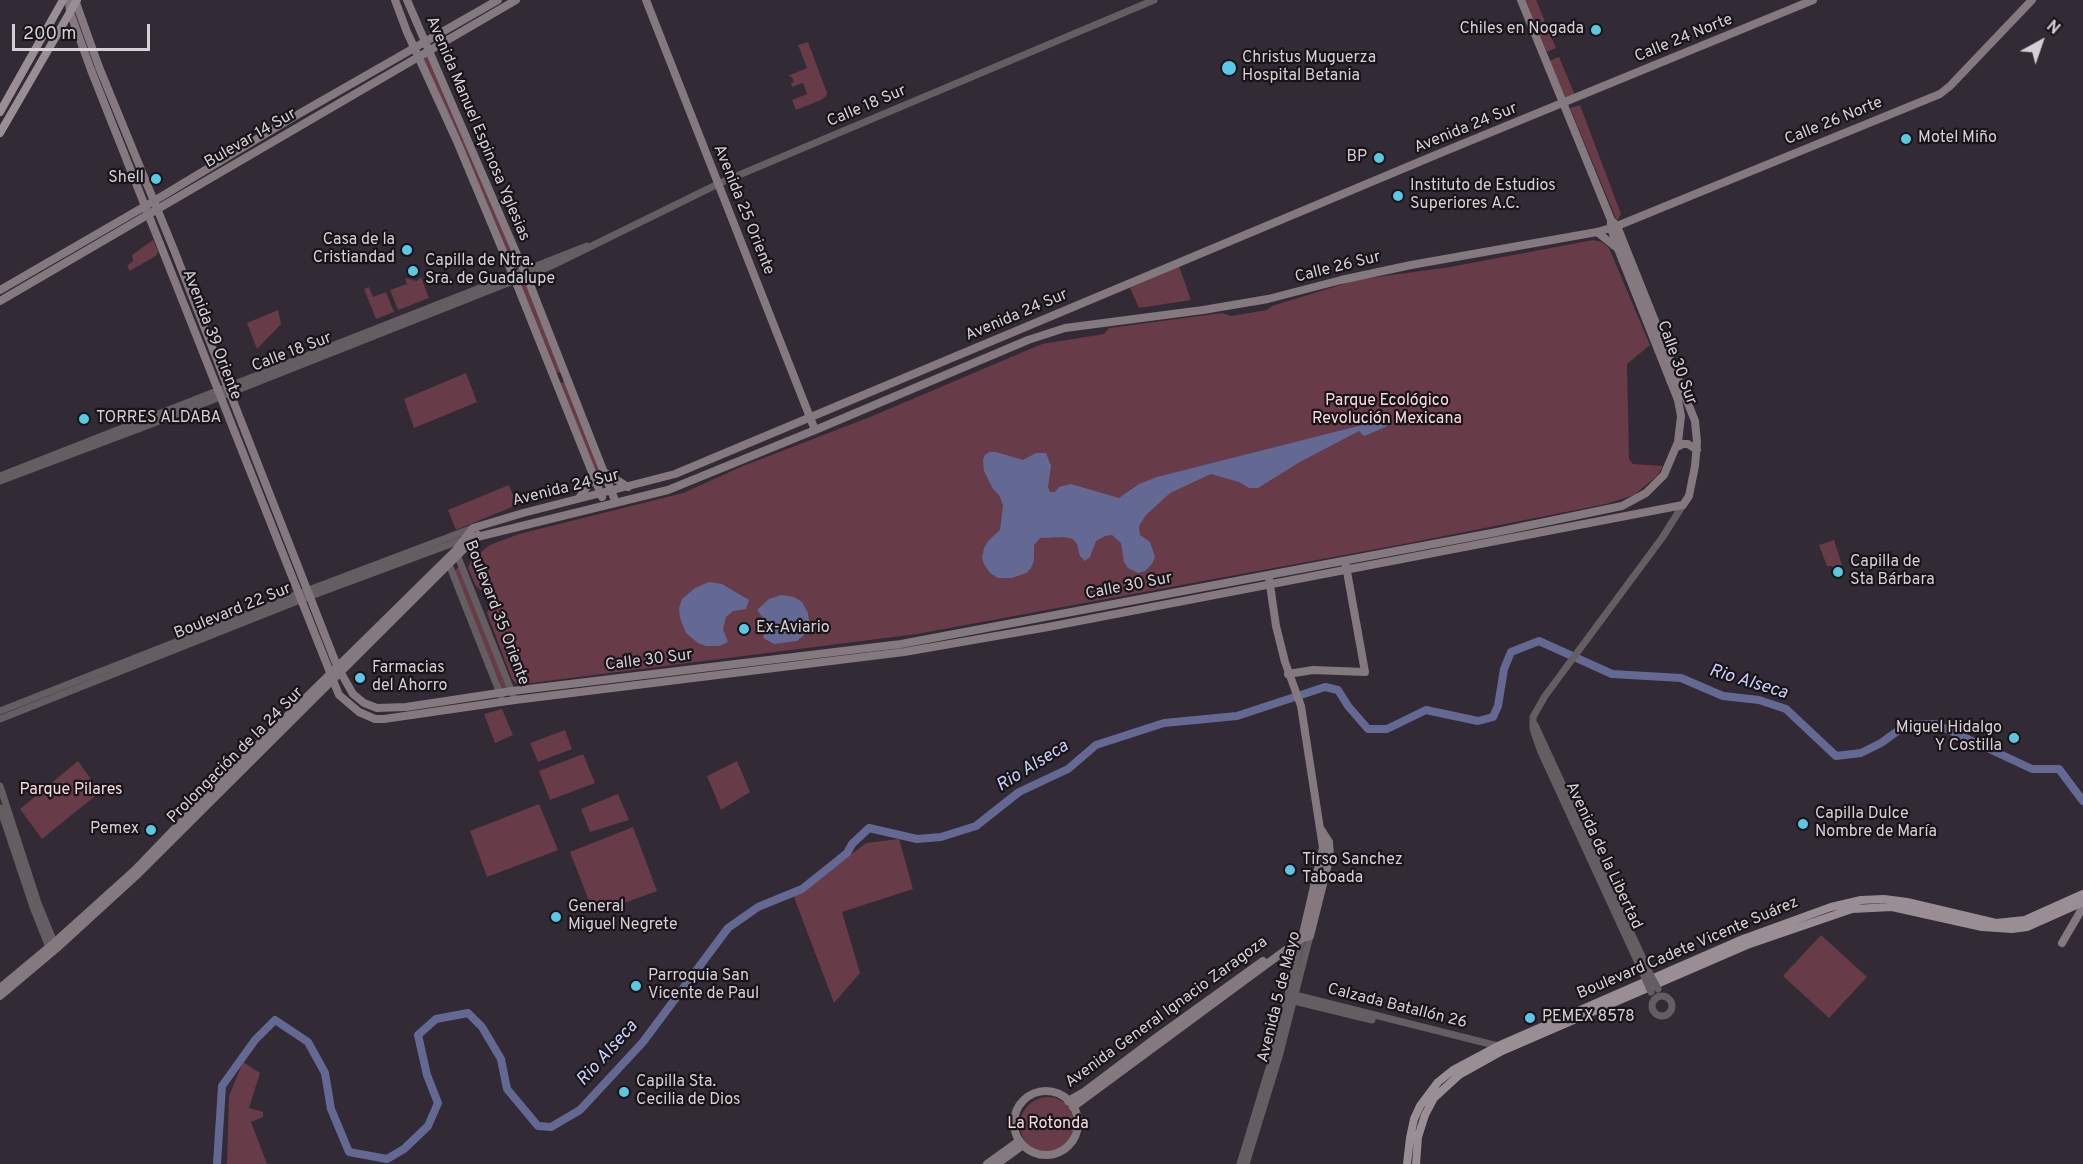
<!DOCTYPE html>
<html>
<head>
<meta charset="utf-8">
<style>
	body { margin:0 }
	#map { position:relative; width:2083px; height:1164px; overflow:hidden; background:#322a34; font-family:Overpass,sans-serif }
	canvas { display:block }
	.north { position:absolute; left:2011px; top:12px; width:60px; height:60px; -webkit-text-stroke:4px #181418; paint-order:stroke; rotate:40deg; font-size:16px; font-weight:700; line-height:24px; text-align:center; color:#d5d0d6 }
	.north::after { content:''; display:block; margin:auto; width:21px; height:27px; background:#d5d0d6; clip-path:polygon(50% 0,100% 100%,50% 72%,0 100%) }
	.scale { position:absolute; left:12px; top:24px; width:138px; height:27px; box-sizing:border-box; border:3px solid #d5d0d6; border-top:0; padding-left:8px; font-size:18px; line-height:21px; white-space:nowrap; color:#d5d0d6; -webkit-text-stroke:4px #181418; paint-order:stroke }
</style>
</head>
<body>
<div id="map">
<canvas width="2083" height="1164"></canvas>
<div class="north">N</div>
<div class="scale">200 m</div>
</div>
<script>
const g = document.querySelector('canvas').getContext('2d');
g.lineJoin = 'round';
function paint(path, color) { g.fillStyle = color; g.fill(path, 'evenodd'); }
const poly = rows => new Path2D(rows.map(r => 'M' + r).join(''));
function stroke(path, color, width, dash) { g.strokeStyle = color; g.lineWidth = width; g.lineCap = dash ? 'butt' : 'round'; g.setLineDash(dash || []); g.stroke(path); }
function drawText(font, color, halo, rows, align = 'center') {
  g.font = font + ' Overpass,sans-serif'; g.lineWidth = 4.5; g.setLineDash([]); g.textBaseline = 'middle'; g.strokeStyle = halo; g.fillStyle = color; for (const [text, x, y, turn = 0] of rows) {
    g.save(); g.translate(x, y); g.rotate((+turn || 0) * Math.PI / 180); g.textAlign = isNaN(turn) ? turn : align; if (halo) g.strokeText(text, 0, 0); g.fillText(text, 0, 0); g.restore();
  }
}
const green = poly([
	[1525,0,1536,0,1556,48,1547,52],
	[808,42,827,93,826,96,821,100,796,110,792,100,807,94,803,83,792,87,791,83,794,82,792,77,788,76,807,68,798,45],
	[428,54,521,266,513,270,418,60],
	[1559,57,1575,95,1566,99,1549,61],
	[1580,105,1621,214,1617,221,1570,108],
	[153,240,158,251,157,255,130,271,127,266,133,261,132,255],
	[1593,240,1602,242,1609,248,1650,345,1627,364,1629,459,1633,464,1663,466,1657,476,1634,495,1606,504,1409,543,917,634,523,684,516,684,512,679,487,613,492,599,488,590,481,590,476,586,468,568,471,560,490,545,519,534,683,493,743,466,870,417,1042,344,1104,334,1109,328,1222,313,1231,316,1267,310,1272,306,1356,280,1450,267],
	[1179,266,1191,300,1139,308,1130,288],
	[421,277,429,298,398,310,390,290,407,284,405,278,417,281],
	[525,277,562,371,556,374,517,280],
	[369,287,373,297,386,292,394,312,376,319,364,289],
	[278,310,281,324,257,349,247,323],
	[466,373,477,402,414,428,404,399],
	[565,381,605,482,598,485,558,384],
	[509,485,517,505,456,530,448,510],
	[1834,540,1842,565,1835,566,1839,569,1833,571,1832,566,1827,566,1819,545],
	[460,566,507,689,503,691,454,571],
	[502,709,513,735,495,743,484,714],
	[565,730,572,749,538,762,530,743],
	[583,754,595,783,550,800,539,771],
	[78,761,100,792,42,839,20,809],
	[737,761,750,792,721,810,707,776],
	[618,794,629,820,590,832,581,809],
	[539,804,558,850,487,877,470,831],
	[633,827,657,891,594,914,570,852],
	[899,839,913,889,842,912,860,973,834,1003,794,897,866,843],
	[1821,935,1867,977,1829,1018,1783,976],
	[243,1062,260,1073,249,1108,263,1112,263,1117,251,1122,267,1164,227,1164,229,1096],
	'1020 1125a28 28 0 1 1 56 0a28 28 0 1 1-56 0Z'
]);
const water = poly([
	[1390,418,1386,427,1381,429,1364,436,1359,431,1298,463,1258,488,1249,488,1239,482,1211,474,1170,493,1146,515,1139,526,1140,535,1150,542,1155,557,1152,564,1145,571,1138,573,1128,568,1124,562,1121,543,1112,535,1105,536,1096,541,1090,557,1085,561,1080,556,1077,544,1073,539,1064,537,1040,538,1034,545,1034,561,1031,568,1026,573,1012,578,998,578,990,573,984,564,982,558,984,548,989,540,1000,530,1003,505,999,495,993,489,984,471,983,460,985,455,990,452,996,452,1023,460,1036,453,1046,453,1051,466,1048,487,1050,492,1055,492,1059,487,1071,484,1119,498,1139,484,1157,477],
	[709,582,722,584,749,600,746,609,733,611,726,617,723,629,728,642,719,646,706,646,698,643,686,633,680,618,679,608,682,599,695,588],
	[781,595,794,597,802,602,808,613,809,622,804,635,797,641,774,644,763,638,766,624,763,618,757,610,769,599]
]);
const river = poly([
	[217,1164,222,1086,255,1040,275,1020,308,1042,325,1073,331,1109,349,1152,387,1159,404,1149,428,1126,438,1103,427,1075,418,1035,436,1019,468,1013,482,1027,501,1059,507,1089,538,1126,551,1127,580,1110,643,1042,728,928,758,907,802,889,847,853,852,844,869,828,917,839,941,837,976,826,1019,792,1068,769,1096,745,1164,723,1237,716,1325,687,1338,690,1348,706,1368,729,1387,729,1426,710,1478,721,1493,717,1498,706,1504,669,1511,652,1539,641,1612,674,1681,678,1723,696,1759,700,1786,709,1836,756,1861,753,1881,743,1906,725,1936,724,2032,769,2059,769,2083,801]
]);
const tertiary = poly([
	[0,476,587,246],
	[0,481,149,425,551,266,720,183,1154,0],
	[456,552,513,695],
	[448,562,501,696],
	[0,711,298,594,473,528],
	[0,719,300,600,467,538],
	[1535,725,1651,976],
	[0,786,38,903,56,947],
	[0,808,33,907,50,950],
	[1645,978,1541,752,1533,729,1533,717,1545,696,1662,538,1683,505],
	[1291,994,1498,1046],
	'1652 1006a10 10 0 1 1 20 0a10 10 0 1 1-20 0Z',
	[1290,1000,1372,1020],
	[1240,1164,1273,1055,1302,938],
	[1246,1164,1279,1057,1310,936]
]);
const secondary = poly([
	[69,0,70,12,91,70,339,695,359,712,375,719,384,719,515,700,904,652,1048,627,1683,505,1689,496,1695,466,1697,442,1695,421,1617,226,1611,220,1521,0],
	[75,0,99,67,174,250,337,666,353,694,364,703,377,708,406,707,512,691,901,644,1497,532,1622,506,1646,493,1664,475,1678,442,1681,416,1678,400,1618,249,1611,228,1611,220],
	[395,0,407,32,456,139,515,280,602,497],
	[407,0,531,287,616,503],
	[646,0,815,430],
	[1597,232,1617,248],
	[0,290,154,201,290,119,498,0],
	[0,301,516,0],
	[1677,447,1683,444,1688,444,1697,450],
	[606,473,628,487],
	[579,498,594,477],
	[467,538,477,537,668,490,820,428,1028,340,1065,328,1203,310,1268,299,1341,280,1411,265,1597,232,1617,226,1940,94,1950,86,2032,0],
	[1269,578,1276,626,1285,662,1301,706,1323,848,1302,938],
	[1288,674,1313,670,1365,672,1346,566],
	[2062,943,2083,907],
	[0,988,54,943,135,870,212,790,456,550,473,528,523,513,675,474,1438,154,1813,0],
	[0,996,57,948,139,873,478,535],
	'1014 1123a32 32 0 1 1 64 0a32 32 0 1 1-64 0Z',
	[1068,1101,1084,1092,1157,1037,1263,961],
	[1073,1107,1302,938,1310,936,1330,856,1329,842,1320,828],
	[987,1164,1019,1141],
	[997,1164,1023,1145]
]);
const primary = poly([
	[0,112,63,0],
	[0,133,77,0],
	[1407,1164,1410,1138,1414,1119,1420,1106,1438,1082,1453,1070,1498,1046,1743,939,1831,907,1861,900,1884,899,1907,902,1996,923,2025,920,2083,894],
	[1416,1164,1418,1137,1425,1115,1434,1098,1459,1075,1502,1051,1747,945,1852,909,1892,907,1982,927,2012,929,2027,927,2083,902]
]);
const tertiaryBridge = poly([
	[1651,976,1658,989],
	[1645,978,1651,992]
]);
const markers = [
	[1596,30,6,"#59c8e4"],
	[1229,68,8,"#59c8e4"],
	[1906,139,6,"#59c8e4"],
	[1379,158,6,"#59c8e4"],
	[156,179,6,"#59c8e4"],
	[1398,196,6,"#59c8e4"],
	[407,250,6,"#59c8e4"],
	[413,271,6,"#59c8e4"],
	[84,419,6,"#59c8e4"],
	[1838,572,6,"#59c8e4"],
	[744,629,6,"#59c8e4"],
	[360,678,6,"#59c8e4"],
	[2014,738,6,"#59c8e4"],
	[1803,824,6,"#59c8e4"],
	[151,830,6,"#59c8e4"],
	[1290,870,6,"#59c8e4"],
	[556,917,6,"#59c8e4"],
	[636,986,6,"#59c8e4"],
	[1530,1018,6,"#59c8e4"],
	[624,1092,6,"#59c8e4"]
];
const poiNames = [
	["Chiles en Nogada",1584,30,"right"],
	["Christus Muguerza",1242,59],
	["Hospital Betania",1242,77],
	["Motel Miño",1918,139],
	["BP",1367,158,"right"],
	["Shell",144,179,"right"],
	["Instituto de Estudios",1410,187],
	["Superiores A.C.",1410,205],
	["Casa de la",395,241,"right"],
	["Cristiandad",395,259,"right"],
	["Capilla de Ntra.",425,262],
	["Sra. de Guadalupe",425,280],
	["TORRES ALDABA",96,419],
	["Capilla de",1850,563],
	["Sta Bárbara",1850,581],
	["Ex-Aviario",756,629],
	["Farmacias",372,669],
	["del Ahorro",372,687],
	["Miguel Hidalgo",2002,729,"right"],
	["Y Costilla",2002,747,"right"],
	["Capilla Dulce",1815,815],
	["Nombre de María",1815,833],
	["Pemex",139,830,"right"],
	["Tirso Sanchez",1302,861],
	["Taboada",1302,879],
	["General",568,908],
	["Miguel Negrete",568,926],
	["Parroquia San",648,977],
	["Vicente de Paul",648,995],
	["PEMEX 8578",1542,1018],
	["Capilla Sta.",636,1083],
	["Cecilia de Dios",636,1101]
];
const streetNames = [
	["Calle 24 Norte",1684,39,-22],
	["Calle 18 Sur",867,107,-23],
	["Calle 26 Norte",1834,122,-22],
	["Avenida Manuel Espinosa Yglesias",477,129,67],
	["Avenida 24 Sur",1466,129,-22],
	["Bulevar 14 Sur",251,139,-30],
	["Avenida 25 Oriente",743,210,68],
	["Calle 26 Sur",1338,268,-14],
	["Avenida 24 Sur",1017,316,-23],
	["Avenida 39 Oriente",211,335,69],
	["Calle 18 Sur",292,353,-21],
	["Calle 30 Sur",1676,363,70],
	["Avenida 24 Sur",566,489,-14],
	["Calle 30 Sur",1129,587,-11],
	["Boulevard 22 Sur",233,612,-22],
	["Boulevard 35 Oriente",496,613,69],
	["Calle 30 Sur",649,661,-7],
	["Prolongación de la 24 Sur",236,756,-45],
	["Avenida de la Libertad",1603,856,65],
	["Boulevard Cadete Vicente Suárez",1688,949,-23],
	["Avenida 5 de Mayo",1280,997,-76],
	["Calzada Batallón 26",1397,1007,14],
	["Avenida General Ignacio Zaragoza",1167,1013,-36]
];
const parkNames = [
	["Parque Ecológico",1387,402],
	["Revolución Mexicana",1387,420],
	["Parque Pilares",71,791],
	["La Rotonda",1048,1125]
];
const waterNames = [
	["Rio Alseca",1748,683,17],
	["Rio Alseca",1033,767,-32],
	["Rio Alseca",608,1054,-48]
];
paint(green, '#673b47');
paint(water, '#646993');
stroke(river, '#646993', 8);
stroke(tertiary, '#645e62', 7);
stroke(secondary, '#83797f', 8);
stroke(primary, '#9a8e95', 8);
stroke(tertiaryBridge, '#645e62', 7);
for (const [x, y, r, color] of markers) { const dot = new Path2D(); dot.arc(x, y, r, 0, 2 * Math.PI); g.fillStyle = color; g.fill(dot); stroke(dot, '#181418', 2); }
drawText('16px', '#d5d0d6', '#181418', poiNames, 'left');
drawText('16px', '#d5d0d6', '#181418', streetNames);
drawText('16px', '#fad9e0', '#181418', parkNames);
drawText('italic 18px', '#ccd1fb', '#181418', waterNames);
</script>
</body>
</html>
